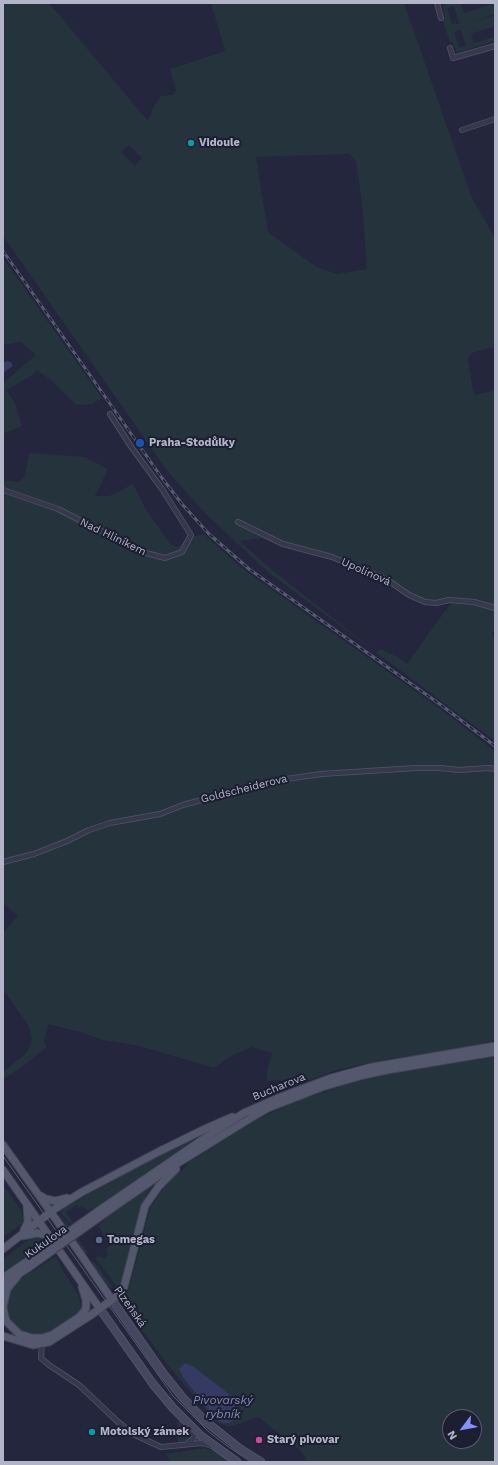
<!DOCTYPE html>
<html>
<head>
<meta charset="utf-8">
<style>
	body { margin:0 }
	#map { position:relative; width:498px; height:1465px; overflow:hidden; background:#23263c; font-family:"Work Sans",sans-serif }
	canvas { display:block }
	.frame { position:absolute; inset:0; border:4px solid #b2b4c8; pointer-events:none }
	.north { position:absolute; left:442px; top:1409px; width:40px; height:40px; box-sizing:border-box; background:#1c1e31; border:1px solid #585a6d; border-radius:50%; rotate:238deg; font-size:11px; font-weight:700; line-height:16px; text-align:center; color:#b2b4c8 }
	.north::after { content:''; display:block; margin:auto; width:14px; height:18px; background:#8691f9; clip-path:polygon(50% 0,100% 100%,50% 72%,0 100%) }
</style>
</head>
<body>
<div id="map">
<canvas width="498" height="1465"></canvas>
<div class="frame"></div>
<div class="north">N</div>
</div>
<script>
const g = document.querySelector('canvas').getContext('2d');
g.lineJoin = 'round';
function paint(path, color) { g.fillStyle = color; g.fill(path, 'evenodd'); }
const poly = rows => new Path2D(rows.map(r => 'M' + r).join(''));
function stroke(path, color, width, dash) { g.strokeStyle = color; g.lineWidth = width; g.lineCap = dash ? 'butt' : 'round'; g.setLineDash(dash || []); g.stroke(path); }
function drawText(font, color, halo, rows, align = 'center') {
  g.font = font + ' "Work Sans",sans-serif'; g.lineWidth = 4; g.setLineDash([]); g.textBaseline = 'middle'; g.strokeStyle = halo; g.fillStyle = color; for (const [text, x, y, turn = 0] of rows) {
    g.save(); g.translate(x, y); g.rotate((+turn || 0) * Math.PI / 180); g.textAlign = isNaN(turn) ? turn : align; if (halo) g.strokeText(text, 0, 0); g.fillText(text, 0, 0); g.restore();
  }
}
const green = poly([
	[3,3,49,3,148,121,154,106,161,96,173,95,176,90,170,69,225,51,211,3,404,3,472,198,495,238,495,347,474,352,469,356,468,360,473,391,475,395,495,390,495,631,492,632,493,637,495,637,495,741,268,572,207,515,177,482,163,465,3,236],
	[129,145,142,158,135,166,121,152],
	[350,154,356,162,362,202,367,269,337,274,317,267,268,232,256,157],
	[262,538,286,548,332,560,382,580,409,597,425,604,437,605,452,601,452,602,442,615,407,664,398,657,381,649,376,652,276,573,239,541],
	[448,3,464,3,461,4,464,13,495,3,495,14,472,22,495,15,495,26,471,34,474,43,494,37,495,41,457,53,452,42,450,42,442,18,445,17,443,6],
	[454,6,459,23,456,24,455,23,452,24,447,8],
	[461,30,466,46,459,48,454,32],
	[3,258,102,398,92,404,80,405,75,404,51,380,37,370,31,376,6,390,15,403,22,426,3,434,3,383,36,355,21,342,3,345],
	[29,453,85,457,108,469,95,496,109,496,124,489,133,483,145,508,171,545,178,547,187,538,204,534,231,559,247,572,439,708,495,751,495,1040,464,1048,388,1059,337,1070,295,1085,278,1080,267,1081,267,1071,272,1053,252,1047,233,1055,214,1068,140,1046,103,1040,84,1033,48,1024,44,1042,47,1047,18,1070,3,1079,3,1072,24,1055,28,1050,32,1039,28,1025,3,989,3,932,18,916,3,903,3,863,17,857,3,859,3,480,18,482,25,477],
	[495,1057,495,1462,308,1462,300,1450,258,1417,230,1427,216,1422,171,1369,138,1325,127,1306,126,1293,129,1289,150,1208,163,1189,173,1177,183,1170,189,1162,256,1120,300,1100,342,1086,387,1074],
	[450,1417,474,1417,474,1441,450,1441],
	[204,1133,95,1209,94,1207,88,1211,83,1207,79,1208,77,1205,66,1212,73,1222,70,1224,58,1209,71,1204,163,1153],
	[3,1185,21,1210,23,1217,22,1224,3,1237],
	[152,1186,153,1186,145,1199,138,1215,121,1284,117,1287,95,1258,100,1255,103,1259,108,1255,106,1250,110,1245,98,1226,104,1221,103,1220],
	[56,1210,67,1223,89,1254,84,1252],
	[32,1237,41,1239,46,1241,22,1259,23,1260,3,1274,3,1259],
	[56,1256,62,1269,79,1296,81,1306,84,1306,80,1313,49,1333,44,1335,30,1335,20,1331,10,1320,7,1315,6,1303,8,1292,13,1285,31,1271,32,1272],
	[93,1260,114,1289,107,1286,93,1267],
	[178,1418,189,1428,191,1433,190,1438,184,1444,178,1444],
	[204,1448,214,1451,231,1462,172,1462,168,1458,166,1454]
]);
const water = poly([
	[7,361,11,362,13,366,3,373,3,363],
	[185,1363,194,1367,230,1395,234,1400,237,1410,234,1420,229,1423,223,1423,219,1421,206,1407,183,1377,179,1369]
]);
const stream = poly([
	[3,1206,3,1207]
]);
const street = poly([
	[437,3,441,18],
	[450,48,453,58,495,46],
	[462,130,495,119],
	[3,490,58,509,142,552,165,558,182,552,191,535,162,489,132,448,110,414],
	[238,522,283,544,332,557,386,579,409,595,425,602,436,603,449,600,474,602,495,608],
	[3,862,34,854,67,841,89,830,110,823,160,814,183,805,272,781,321,774,416,768,440,768,459,770,489,768,495,769],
	[42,1341,41,1358,49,1365,79,1385,118,1422,135,1435,161,1447,202,1443,212,1446],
	[188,1443,194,1438,192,1428]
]);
const secondary = poly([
	[112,1300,163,1373,183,1398,205,1421,239,1448,261,1462],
	[100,1309,153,1384,173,1408,201,1436,237,1462]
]);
const primary = poly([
	[3,1145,77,1249,112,1300],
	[3,1170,100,1309],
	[41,1196,46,1199,55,1201,67,1198],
	[97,1212,208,1136,244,1113,278,1098,331,1078,372,1067,495,1046],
	[101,1216,170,1168,254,1116,268,1108,322,1087,364,1075,387,1070,495,1052],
	[24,1230,28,1222,27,1205],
	[22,1236,37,1233,46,1235,50,1238],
	[3,1249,56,1208,82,1192,160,1151,207,1128,232,1117],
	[3,1278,25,1263],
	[3,1284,28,1268],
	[3,1307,7,1289,20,1273],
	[3,1308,6,1321,19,1334,32,1338,42,1338,52,1335,78,1318,84,1312,86,1308,86,1300,82,1287],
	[3,1336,33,1345,49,1342,91,1315,120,1294,124,1287,145,1206,159,1186,176,1169]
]);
const tram = poly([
	[3,1156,173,1396,209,1432,230,1448,251,1462]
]);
const rail = poly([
	[3,251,162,478,182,504,209,534,249,569,441,705,495,746]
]);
const primaryBridge = poly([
	[25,1263,97,1212],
	[28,1268,101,1216]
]);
const markers = [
	[191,143,4,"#0f9aa8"],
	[140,443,5,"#1a4fb4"],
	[99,1240,4,"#5c6f8a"],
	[92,1432,4,"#0f9aa8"],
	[259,1440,4,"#d1479c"]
];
const poiNames = [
	["Vidoule",199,143],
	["Praha-Stodůlky",149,443],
	["Tomegas",107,1240],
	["Motolský zámek",100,1432],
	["Starý pivovar",267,1440]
];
const streetNames = [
	["Nad Hliníkem",113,537,26],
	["Upolínová",366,572,24],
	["Goldscheiderova",244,789,-14],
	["Bucharova",279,1087,-22],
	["Kukulova",46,1242,-35],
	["Plzeňská",130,1307,55]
];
const waterNames = [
	["Pivovarský",223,1400],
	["rybník",223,1414]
];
paint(green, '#25333d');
paint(water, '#343a61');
stroke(stream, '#343a61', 1.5);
stroke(street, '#525467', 6);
stroke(secondary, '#525467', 9);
stroke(primary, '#404255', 9);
stroke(street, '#36394c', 4.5);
stroke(secondary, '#44475f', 7);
stroke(primary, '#54586c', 7);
stroke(tram, '#585c73', 1);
stroke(rail, '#585c73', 3);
stroke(rail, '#1c1e31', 1.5, [4.5]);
stroke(primaryBridge, '#404255', 9, []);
stroke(primaryBridge, '#54586c', 7);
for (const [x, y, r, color] of markers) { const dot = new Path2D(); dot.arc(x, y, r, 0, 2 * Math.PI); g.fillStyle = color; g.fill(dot); stroke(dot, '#1c1e31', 1.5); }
drawText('bold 11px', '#b2b4c8', '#1c1e31', poiNames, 'left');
drawText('11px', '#b2b4c8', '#1c1e31', streetNames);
drawText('italic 12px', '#8088b4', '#1c1e31', waterNames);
</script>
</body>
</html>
